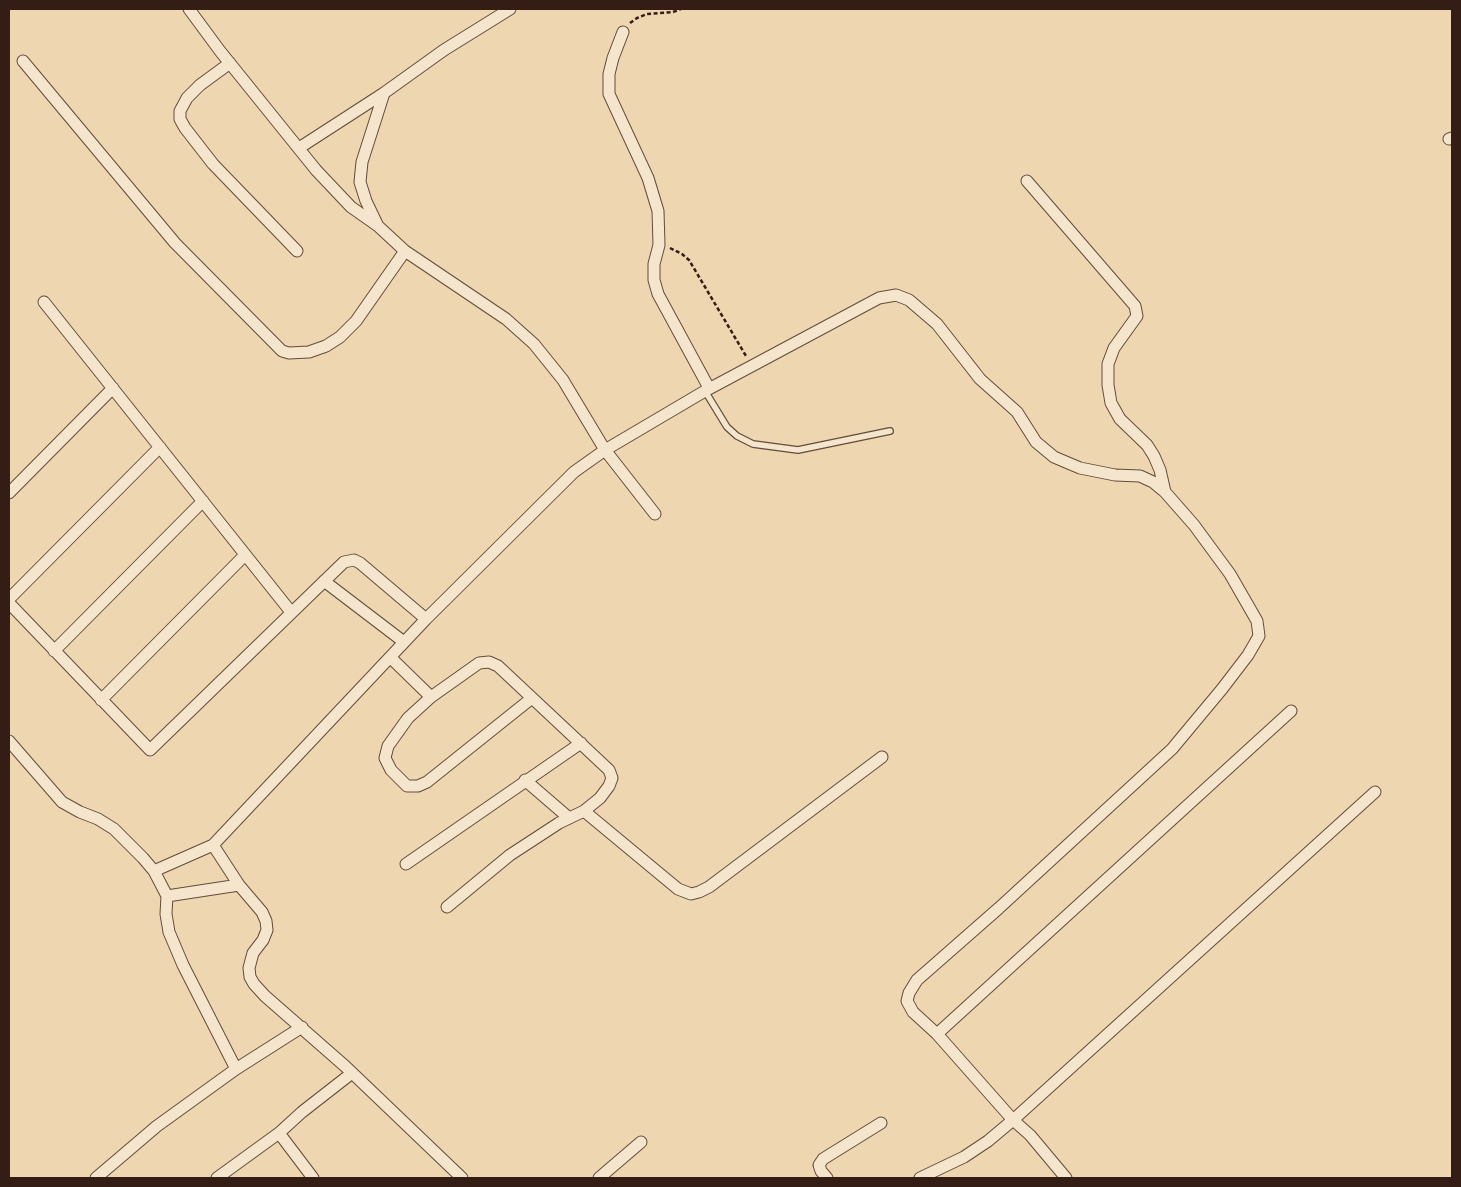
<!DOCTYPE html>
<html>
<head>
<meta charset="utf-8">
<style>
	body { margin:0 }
	#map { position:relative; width:1461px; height:1187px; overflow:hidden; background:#eed7b0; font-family:"EB Garamond",serif }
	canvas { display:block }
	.frame { position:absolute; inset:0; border:10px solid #341d14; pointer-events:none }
</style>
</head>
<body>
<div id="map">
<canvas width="1461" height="1187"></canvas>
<div class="frame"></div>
</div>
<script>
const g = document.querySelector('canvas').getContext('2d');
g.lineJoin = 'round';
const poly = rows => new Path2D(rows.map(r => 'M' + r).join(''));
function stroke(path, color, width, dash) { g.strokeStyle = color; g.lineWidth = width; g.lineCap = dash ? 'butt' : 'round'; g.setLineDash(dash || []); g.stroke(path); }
const path = poly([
	[630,23,637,18,647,14,673,12,681,9],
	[670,248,682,254,689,260,746,356]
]);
const lane = poly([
	[705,391,727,427,737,436,753,444,798,450,890,431]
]);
const street = poly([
	[189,9,220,51,316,170,351,207,378,226,405,251,506,319,534,344,563,380,605,450,655,514],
	[623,32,613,58,609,74,609,94,648,178,658,211,659,245,654,264,654,280,658,294,709,388],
	[23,61,175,243,282,351,289,353,309,352,326,346,340,337,356,321,405,251],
	[230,63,200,85,187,98,180,111,180,119,185,128,213,164,297,251],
	[1449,139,1452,138],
	[299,148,384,93,444,50,510,9],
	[1027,181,1135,306,1137,316,1114,348,1108,364,1108,385,1111,403,1120,419,1147,445,1154,456,1160,470,1165,492],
	[377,224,366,201,360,182,362,162,384,93],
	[44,302,291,612],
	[9,493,113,388],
	[324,581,404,642],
	[9,599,160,447],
	[9,603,150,750,344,562,354,560,360,563,426,619],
	[54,651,203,501],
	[390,657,431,697],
	[101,700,245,555],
	[9,741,62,802,80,812,98,819,114,829,143,858,154,871,167,896],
	[525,780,569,818],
	[584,811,678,889,691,894,699,892,709,887,882,757],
	[406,864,581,743],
	[154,871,213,845],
	[447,907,510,855,559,823,584,811,600,798,609,786,612,778,609,770,498,666,489,662,479,663,431,697,408,718,388,746,385,758,391,770,407,786,418,786,427,782,532,698],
	[937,1034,1291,711],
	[236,1069,183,965,169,932,166,914,167,896,239,885],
	[279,1133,313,1178],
	[96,1178,157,1126,236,1069,302,1027],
	[217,1178,279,1133,302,1112,352,1073],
	[462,1178,346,1067,265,996,254,984,250,977,249,968,253,953,263,940,267,930,266,921,262,912,239,885,213,845,426,619,574,472,605,450,705,391,879,298,896,295,909,300,937,324,980,379,1017,412,1036,442,1054,457,1080,468,1115,475,1140,476,1153,482,1165,492,1194,525,1230,574,1257,621,1259,636,1248,655,1222,689,1172,749,999,908,917,980,909,993,907,1001,913,1012,937,1034,1013,1120,988,1141,964,1157,920,1178],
	[599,1178,641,1142],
	[827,1178,821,1171,819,1165,823,1159,881,1123],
	[1066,1178,1030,1135,1013,1120,1375,792]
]);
stroke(lane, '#624c3b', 8);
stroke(street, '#624c3b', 13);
stroke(path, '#341d14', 2.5, [4, 2.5]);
stroke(lane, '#f4e5cc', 5.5);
stroke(street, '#f4e5cc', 11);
</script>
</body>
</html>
